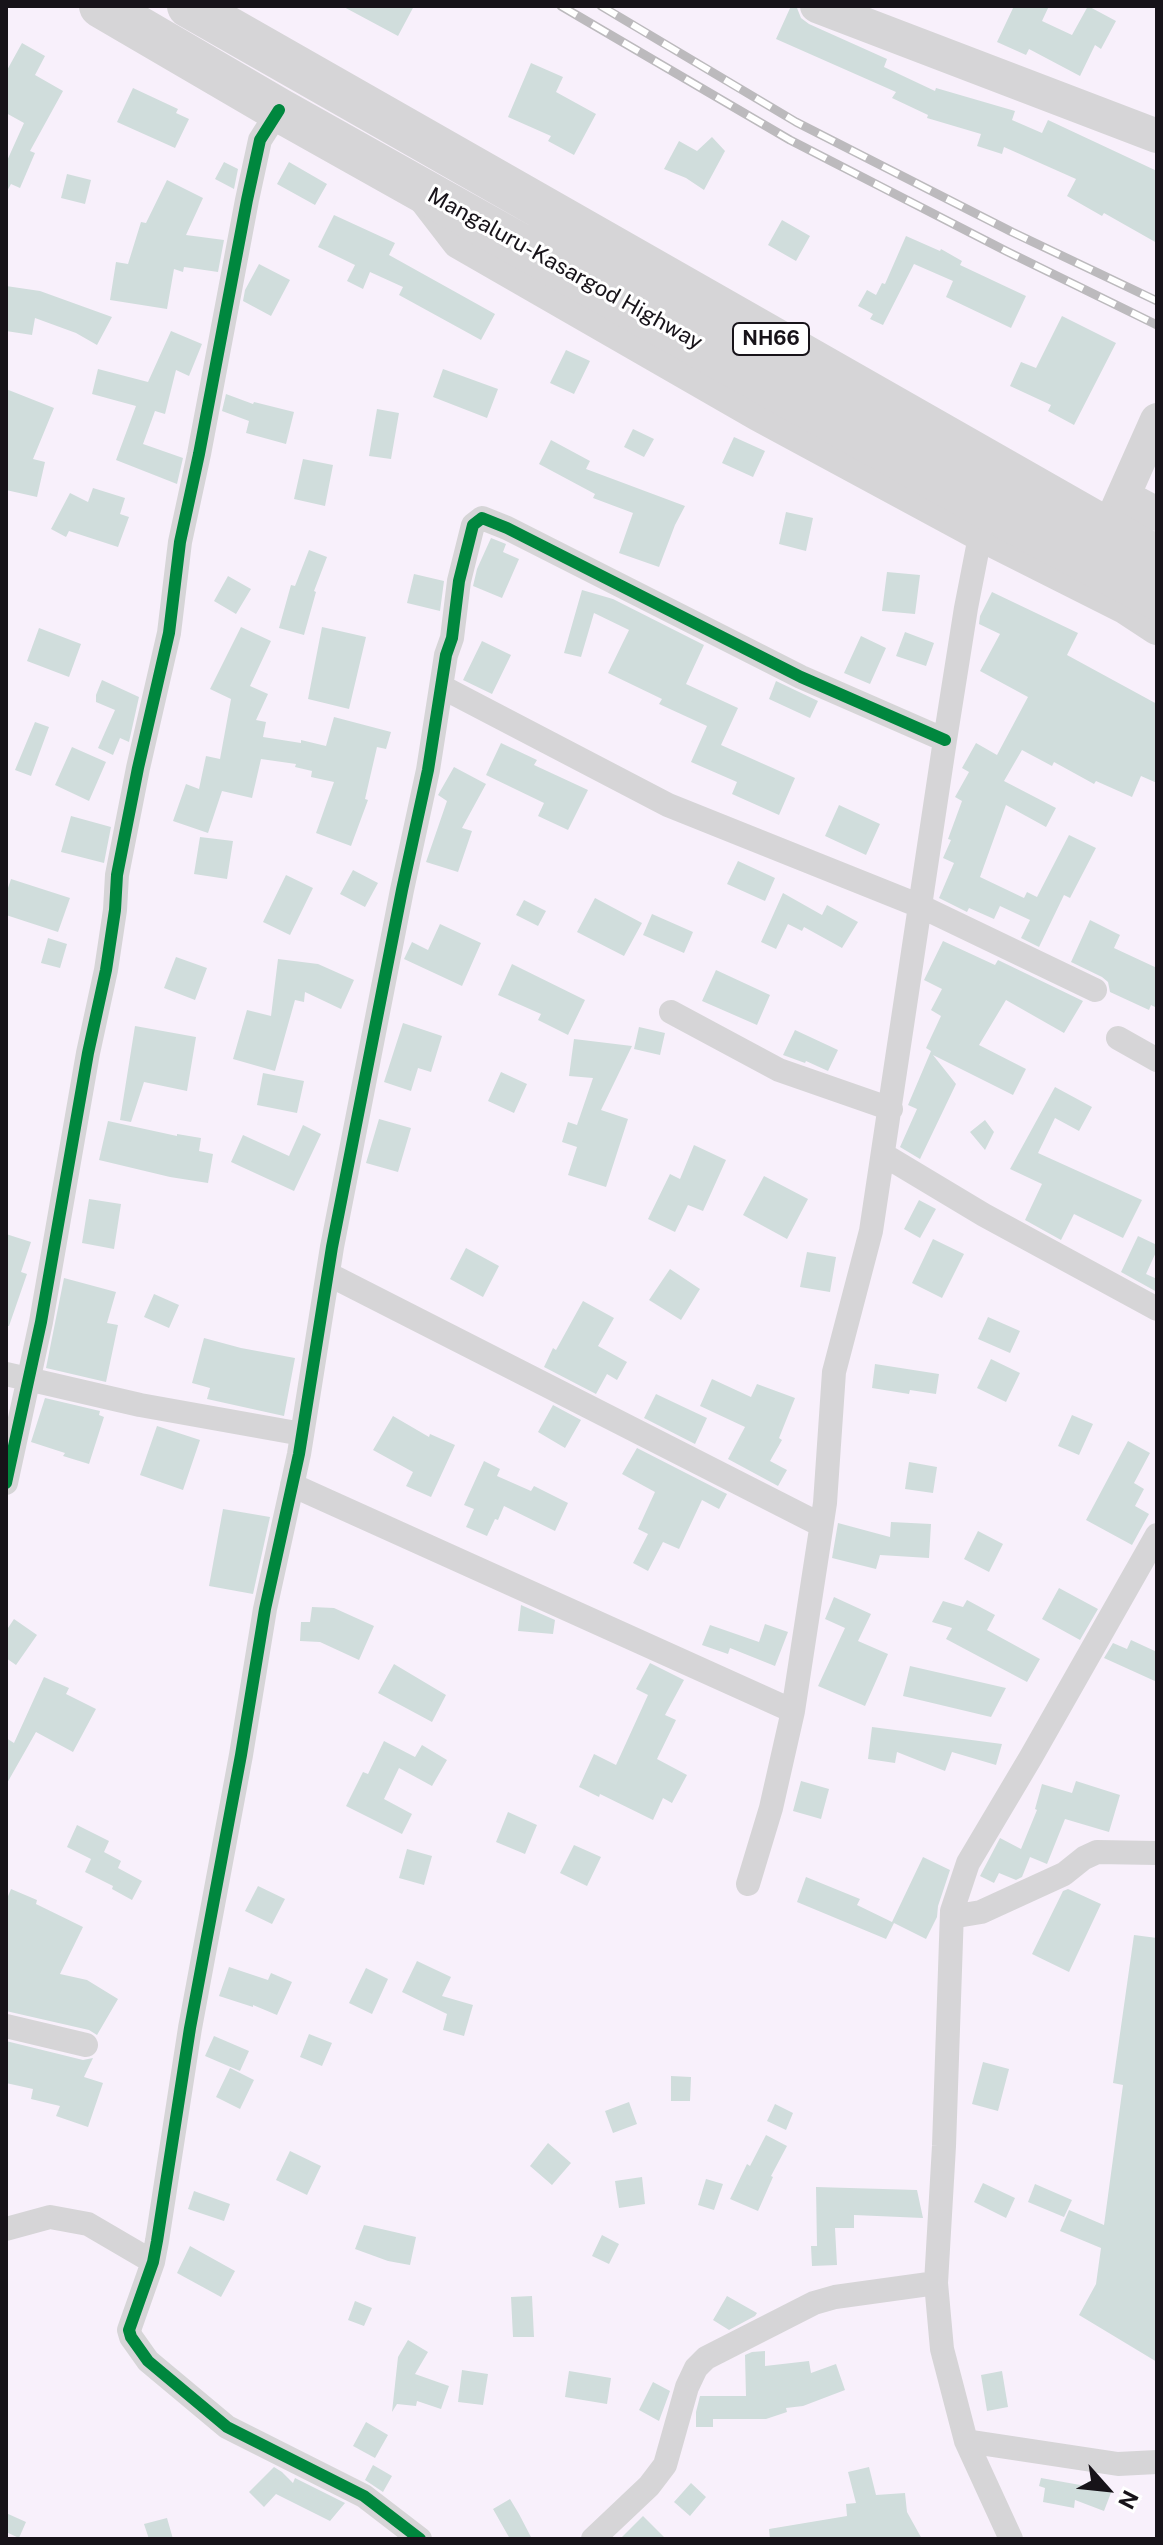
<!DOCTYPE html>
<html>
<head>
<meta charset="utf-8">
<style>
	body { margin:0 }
	#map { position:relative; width:1163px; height:2545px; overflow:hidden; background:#f8f0fb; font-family:"Public Sans",sans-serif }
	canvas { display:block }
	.frame { position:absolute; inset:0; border:8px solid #171319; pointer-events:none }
	.north { position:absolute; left:1067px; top:2449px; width:80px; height:80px; -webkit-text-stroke:6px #fff; paint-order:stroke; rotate:117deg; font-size:22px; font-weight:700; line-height:32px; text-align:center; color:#171319 }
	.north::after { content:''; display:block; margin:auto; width:28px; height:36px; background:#171319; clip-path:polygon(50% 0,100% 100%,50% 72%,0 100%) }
</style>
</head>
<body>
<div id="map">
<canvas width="1163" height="2545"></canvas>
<div class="frame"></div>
<div class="north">N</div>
</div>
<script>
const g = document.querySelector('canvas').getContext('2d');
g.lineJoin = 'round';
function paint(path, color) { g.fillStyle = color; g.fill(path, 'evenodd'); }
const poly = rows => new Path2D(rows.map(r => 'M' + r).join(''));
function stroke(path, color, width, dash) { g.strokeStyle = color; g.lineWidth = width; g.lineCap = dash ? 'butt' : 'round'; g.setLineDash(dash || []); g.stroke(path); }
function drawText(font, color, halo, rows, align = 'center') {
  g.font = font + ' "Public Sans",sans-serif'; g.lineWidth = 6; g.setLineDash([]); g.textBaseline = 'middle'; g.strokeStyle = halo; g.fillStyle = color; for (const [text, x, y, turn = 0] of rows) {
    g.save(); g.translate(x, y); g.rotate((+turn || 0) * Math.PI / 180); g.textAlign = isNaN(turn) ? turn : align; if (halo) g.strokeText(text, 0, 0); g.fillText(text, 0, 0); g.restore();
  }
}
const building = poly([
	[342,6,414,6,398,36],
	[791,6,797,8,801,18,809,24,887,59,884,67,935,91,936,88,1015,111,1012,120,1042,133,1048,120,1157,171,1157,243,1104,213,1102,216,1067,196,1076,179,1004,147,1002,154,977,146,981,134,927,118,928,115,892,98,896,92,776,39],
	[1014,6,1049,6,1042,21,1072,35,1088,6,1116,21,1101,49,1095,45,1080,76,1029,49,1026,55,997,42],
	[22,43,45,56,35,75,63,91,30,151,35,153,20,188,11,184,6,193,6,163,24,123,6,113,6,72],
	[531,63,563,77,556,92,596,114,574,155,548,141,551,136,508,117],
	[133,88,178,109,176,113,189,119,175,148,117,122],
	[712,137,725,151,704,190,686,178,664,169,679,141,697,151],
	[224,162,238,169,234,189,215,179],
	[289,162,327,184,315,205,277,184],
	[67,174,91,180,85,204,61,198],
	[167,180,203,198,186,235,224,240,218,272,184,267,183,272,174,269,167,309,110,300,116,262,128,264,141,222,146,223],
	[334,215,395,243,389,255,495,314,481,340,399,295,403,287,370,272,363,289,347,281,355,265,318,247],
	[782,220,810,236,796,261,768,245],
	[906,236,940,251,941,249,962,261,960,265,1026,296,1011,328,946,297,953,281,914,264,883,325,870,319,873,314,858,306,867,290,876,295,882,283,885,284],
	[259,264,290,280,271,316,243,301,245,290],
	[6,286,40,291,112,317,97,345,76,333,35,318,32,335,6,331],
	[1062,316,1116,343,1074,425,1048,411,1051,405,1010,386,1021,362,1036,368],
	[171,331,202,344,189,376,176,370,165,414,155,411,143,444,183,458,177,484,116,460,136,406,92,394,98,369,148,382],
	[566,350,590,361,574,394,550,383],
	[443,369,498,389,487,418,433,397],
	[6,389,54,408,33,459,45,462,37,497,6,490],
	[226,394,253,404,254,402,294,412,286,444,246,433,249,421,222,411],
	[377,409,399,413,391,459,369,456],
	[633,429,654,439,644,457,624,447],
	[734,437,765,451,753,477,722,463],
	[551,440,590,461,586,469,685,506,675,525,659,567,619,553,633,513,593,498,595,494,539,464],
	[303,459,333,465,325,506,294,499],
	[93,488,125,498,120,514,129,517,118,547,69,531,66,537,51,529,70,493,88,502],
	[786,512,813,518,806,551,779,544],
	[491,538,506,544,503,552,519,559,502,598,473,586,477,569],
	[309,550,327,557,314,591,316,592,304,635,279,628,291,585,295,586],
	[887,572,920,575,915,614,882,611],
	[414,574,444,581,440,611,407,603],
	[228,576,251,589,236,614,214,601],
	[582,590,613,599,704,645,686,684,738,708,721,745,795,778,779,815,732,794,737,782,691,762,707,726,659,704,662,699,608,673,629,630,594,613,581,657,564,653],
	[992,592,1078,633,1067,655,1157,704,1157,783,1141,776,1132,797,1096,781,1094,784,1054,762,1052,766,1022,750,1004,781,1056,808,1046,827,1006,805,980,877,1024,898,1027,892,1037,897,1069,835,1096,848,1070,898,1064,895,1039,947,1021,938,1030,920,1000,906,994,919,969,908,967,912,939,898,954,863,943,858,951,840,948,839,962,801,955,797,969,772,962,768,976,743,997,755,1028,697,980,671,1000,634,979,624,980,616],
	[241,627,271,641,250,686,268,694,256,720,266,722,263,737,301,743,301,740,326,746,334,717,391,732,386,749,377,747,365,799,368,800,351,846,316,833,334,782,311,777,312,771,295,767,296,764,261,759,252,798,222,791,208,833,173,821,186,784,199,789,206,756,220,759,231,699,210,689],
	[322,627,366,637,349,709,308,699],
	[39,628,81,644,69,677,27,661],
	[905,632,934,643,926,666,896,656],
	[861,636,886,648,870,684,844,673],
	[482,641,511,655,492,694,463,680],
	[102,680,139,697,129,742,120,738,113,755,98,748,115,710,96,702,96,695],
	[776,681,818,701,810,718,769,699],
	[35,722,49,727,31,776,15,770],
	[501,743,537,760,534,765,588,790,568,830,538,816,544,803,486,775],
	[72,747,106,762,89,801,55,785],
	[454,767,486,784,462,828,472,831,458,872,426,862,447,801,438,795],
	[839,805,880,824,866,855,825,836],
	[71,816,111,827,104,863,61,852],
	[200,837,233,841,227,879,194,874],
	[738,861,775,878,765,901,727,884],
	[353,870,378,883,365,907,340,894],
	[286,875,313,888,290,935,263,922],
	[11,879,70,898,58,932,6,915,6,894],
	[783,893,822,915,827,905,858,922,842,948,804,927,802,931,788,924,776,949,761,942],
	[595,898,642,923,624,956,577,932],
	[524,900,546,911,538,926,516,915],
	[652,914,693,932,684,953,643,935],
	[1090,920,1120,935,1114,948,1157,968,1157,1008,1151,1005,1149,1010,1110,992,1108,982,1102,977,1071,962],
	[440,924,481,943,462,986,404,959,412,942,428,950],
	[48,938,67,944,60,968,41,963],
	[943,941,995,965,998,960,1083,1001,1064,1033,1006,1000,979,1045,1026,1069,1013,1095,933,1055,956,1084,920,1159,900,1147,917,1109,908,1105,931,1051,926,1048,941,1016,931,1010,942,989,924,980],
	[176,957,207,968,195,1000,164,988],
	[278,959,318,964,354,980,341,1009,305,992,304,1002,295,1000,275,1071,233,1059,247,1010,271,1016],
	[512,964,585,1000,568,1035,538,1020,541,1014,498,995],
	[716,970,770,995,757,1025,702,1001],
	[403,1023,442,1036,431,1072,418,1068,411,1091,384,1082],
	[135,1026,196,1037,187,1091,144,1082,131,1122,120,1120],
	[639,1027,665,1033,660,1055,634,1049],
	[795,1030,838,1050,828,1071,806,1061,805,1063,783,1055],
	[574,1039,632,1046,601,1110,628,1119,606,1187,568,1175,577,1147,562,1142,568,1122,577,1125,593,1078,569,1076],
	[501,1072,527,1084,514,1113,488,1101],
	[263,1073,304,1081,297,1113,257,1105],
	[1055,1087,1092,1107,1079,1131,1055,1118,1038,1153,1142,1200,1123,1238,1074,1214,1061,1240,1025,1220,1042,1184,1010,1169],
	[379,1119,411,1128,398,1172,366,1163],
	[985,1120,994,1132,985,1150,970,1132],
	[108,1121,177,1136,177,1134,201,1138,199,1151,213,1154,208,1183,170,1177,99,1160],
	[303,1125,321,1134,294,1191,231,1162,243,1135,289,1156],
	[694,1145,726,1160,703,1211,688,1205,675,1232,648,1219,670,1174,680,1179],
	[764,1176,808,1199,787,1239,743,1215],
	[89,1199,121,1204,114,1249,82,1243],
	[919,1200,936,1209,920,1238,904,1229],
	[6,1234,31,1242,21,1272,27,1274,9,1326,6,1326],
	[1138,1236,1157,1245,1157,1250,1146,1274,1157,1279,1157,1292,1121,1272],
	[933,1239,964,1254,942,1298,912,1283],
	[466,1248,499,1266,483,1297,450,1279],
	[807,1252,836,1257,830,1292,800,1287],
	[670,1269,700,1289,681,1320,649,1300],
	[64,1278,116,1292,107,1323,118,1325,106,1382,46,1368],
	[154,1294,179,1305,169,1328,144,1317],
	[583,1301,614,1318,598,1346,627,1362,617,1380,607,1374,596,1394,544,1367,553,1348,556,1350],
	[988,1317,1020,1331,1010,1353,978,1339],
	[204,1338,241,1348,295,1358,284,1416,207,1399,210,1388,192,1383],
	[991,1359,1020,1373,1006,1402,977,1388],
	[875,1364,939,1374,936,1394,910,1390,909,1394,872,1388],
	[712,1379,751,1397,757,1384,795,1398,779,1438,782,1440,770,1461,787,1470,778,1486,728,1459,745,1427,700,1406],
	[656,1394,707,1418,695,1444,644,1418],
	[45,1398,100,1411,99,1415,104,1417,89,1464,63,1456,65,1453,31,1442],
	[553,1405,581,1420,565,1448,538,1432],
	[1072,1415,1093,1424,1079,1455,1058,1446],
	[393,1416,429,1437,430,1434,455,1445,431,1497,406,1486,413,1472,373,1450],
	[157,1426,200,1440,183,1490,140,1475],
	[1128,1441,1150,1453,1134,1483,1144,1489,1135,1506,1149,1514,1132,1545,1086,1520],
	[637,1448,727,1494,719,1509,702,1500,679,1549,663,1542,648,1571,633,1563,648,1534,638,1529,655,1492,622,1474],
	[484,1461,500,1469,497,1476,531,1491,534,1486,568,1503,555,1531,504,1506,498,1520,495,1519,487,1536,466,1527,474,1509,464,1505],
	[909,1462,937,1467,933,1493,905,1489],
	[223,1509,270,1517,253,1594,209,1586],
	[891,1522,931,1524,929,1558,880,1555,876,1569,832,1558,838,1523,890,1537],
	[978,1531,1003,1544,989,1572,964,1559],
	[1059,1588,1098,1609,1080,1640,1042,1619],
	[834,1597,871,1614,858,1641,888,1654,865,1706,818,1686,845,1628,825,1619],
	[967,1600,995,1615,987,1630,1040,1659,1027,1682,946,1639,952,1628,932,1622,943,1601,963,1607],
	[521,1605,555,1620,553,1634,518,1631],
	[312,1607,334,1608,374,1626,359,1660,320,1642,300,1641,301,1622,310,1622],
	[14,1619,37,1635,16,1665,6,1658,6,1631],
	[765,1624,788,1632,775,1666,730,1648,728,1654,702,1645,710,1625,759,1642],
	[1131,1640,1157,1652,1157,1682,1104,1658,1113,1643,1127,1649],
	[650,1663,684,1680,665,1715,676,1720,657,1759,687,1775,672,1803,663,1798,653,1820,600,1794,599,1797,579,1787,594,1754,616,1765,648,1695,636,1689],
	[394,1664,446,1695,432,1722,378,1693],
	[910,1666,1006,1688,991,1717,903,1696],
	[44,1677,69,1688,66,1694,96,1709,73,1752,36,1732,6,1785,6,1738,14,1743],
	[872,1727,926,1734,1002,1744,996,1765,952,1752,945,1771,897,1752,895,1763,868,1759],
	[384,1741,415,1757,422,1745,447,1760,432,1786,399,1768,384,1799,412,1814,402,1834,346,1806,363,1772,368,1774],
	[801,1781,829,1789,821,1819,793,1811],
	[1076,1781,1120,1795,1109,1832,1065,1819,1047,1864,1030,1857,1022,1877,1016,1880,999,1873,994,1883,980,1876,1000,1838,1021,1849,1037,1810,1035,1809,1042,1784,1072,1793],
	[508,1812,537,1825,525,1854,496,1842],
	[77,1825,109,1841,104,1852,121,1861,118,1868,142,1881,132,1900,112,1889,113,1886,85,1872,91,1859,67,1847],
	[574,1845,601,1857,587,1886,560,1873],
	[407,1849,432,1856,424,1885,399,1878],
	[923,1857,950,1870,938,1906,937,1917,926,1939,894,1923,886,1939,797,1902,806,1877,860,1899,857,1905,892,1922],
	[258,1886,285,1899,272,1924,245,1911],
	[11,1889,37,1900,36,1904,83,1927,60,1974,87,1980,118,1999,97,2035,89,2030,6,2011,6,1901],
	[1068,1889,1101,1904,1069,1972,1032,1954,1063,1891],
	[1134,1935,1157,1938,1157,2362,1079,2315,1096,2284,1101,2248,1060,2231,1069,2210,1104,2225,1123,2085,1113,2083],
	[417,1961,451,1977,442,1996,473,2005,464,2036,443,2030,447,2014,402,1992],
	[229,1967,268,1980,271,1973,292,1982,277,2015,253,2005,253,2007,219,1996],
	[366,1968,388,1979,372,2014,349,2003],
	[309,2034,332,2043,322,2066,300,2057],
	[214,2036,249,2051,240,2071,205,2056],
	[6,2041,83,2060,93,2058,84,2077,103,2083,88,2127,56,2116,60,2106,31,2099,33,2089,6,2083],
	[983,2062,1009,2069,998,2111,972,2104],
	[230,2068,254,2080,240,2109,216,2097],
	[671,2076,691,2077,690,2101,671,2101],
	[629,2102,637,2124,613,2133,605,2111],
	[775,2104,793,2113,786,2130,767,2121],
	[766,2135,787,2146,771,2176,773,2177,758,2211,730,2199,747,2164,750,2166],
	[548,2143,571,2163,552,2185,530,2166],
	[290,2151,321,2166,307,2195,276,2180],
	[642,2177,645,2204,619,2208,615,2181],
	[706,2179,723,2184,714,2210,698,2205],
	[983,2183,1015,2198,1006,2218,974,2202],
	[1035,2184,1072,2200,1064,2217,1028,2202],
	[816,2187,917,2190,923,2218,854,2215,854,2228,835,2228,837,2265,812,2266,811,2246,817,2246],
	[194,2191,230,2204,224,2221,188,2209],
	[364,2225,416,2237,410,2265,388,2261,355,2249],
	[602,2235,619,2244,609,2264,592,2256],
	[190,2246,235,2271,221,2297,177,2273],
	[532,2296,534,2337,513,2337,511,2297],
	[727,2296,757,2313,755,2316,729,2330,713,2320],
	[355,2301,372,2308,364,2326,348,2320],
	[408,2340,428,2352,415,2374,449,2386,441,2409,417,2401,416,2406,397,2404,392,2412,398,2357],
	[765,2351,765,2366,809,2361,811,2373,836,2364,845,2390,803,2406,786,2408,787,2412,766,2419,713,2419,713,2427,696,2427,696,2412,700,2396,746,2396,745,2355,752,2352],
	[462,2370,488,2374,483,2405,458,2402],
	[569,2371,611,2378,607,2404,565,2397],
	[1002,2371,1008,2407,987,2411,981,2375],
	[653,2382,670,2391,659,2421,639,2410],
	[366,2422,388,2435,375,2458,353,2446],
	[373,2465,392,2476,383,2492,365,2480],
	[274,2467,282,2472,293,2483,295,2478,345,2503,330,2521,276,2494,264,2507,249,2492],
	[869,2467,876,2495,905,2493,907,2512,922,2539,770,2539,769,2529,847,2516,846,2504,856,2503,848,2472],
	[1041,2478,1086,2486,1088,2481,1112,2490,1104,2511,1075,2500,1074,2508,1043,2502,1045,2488,1039,2486],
	[691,2483,706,2497,690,2516,674,2502],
	[510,2499,519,2514,532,2539,510,2539,493,2509],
	[6,2513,26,2522,19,2538,6,2532],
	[643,2516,666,2539,620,2539],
	[167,2518,173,2539,149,2539,144,2524]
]);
const street = poly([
	[442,687,668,805,920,906,1095,990],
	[671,1012,779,1070,891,1109],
	[1118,1038,1157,1060],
	[884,1155,984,1215,1157,1309],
	[328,1274,821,1525],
	[6,1374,140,1405,302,1434],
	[6,1483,41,1322,88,1053,106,970,115,910,117,875,138,768,169,633,180,542,199,454,247,200,260,140,279,110],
	[292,1485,793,1711],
	[748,1884,771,1808,793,1711,825,1503,834,1372,871,1231,945,740,966,608,983,521],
	[952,1911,963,1915,981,1912,1064,1874,1084,1858,1097,1852,1157,1853],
	[6,2026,86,2045],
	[6,2229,50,2217,88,2224,153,2262],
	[966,2441,1118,2464,1157,2462],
	[420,2539,364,2496,227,2427,148,2361,131,2337,129,2330,153,2262,157,2241,190,2028,241,1755,265,1609,299,1454,332,1247,402,890,428,770,446,655,452,638,459,581,473,525,482,518,507,528,801,677,945,740],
	[593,2539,649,2486,665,2465,687,2387,696,2368,706,2358,814,2303,835,2297,936,2283],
	[1011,2539,966,2441,942,2349,936,2283,944,2146,952,1911,968,1863,1031,1757,1157,1535]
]);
const secondary = poly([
	[817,6,1157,136],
	[422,194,459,242,758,414,980,534,1125,607],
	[1123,496,1157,514],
	[1108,530,1157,420],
	[1112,590,1125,607,1157,628]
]);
const highway = poly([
	[101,6,279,110,986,507,1157,598],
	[189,6,1157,558]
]);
const rail = poly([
	[561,6,790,140,1006,251,1157,325],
	[601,6,796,122,1012,232,1157,301]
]);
const cycleway = poly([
	[6,1483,41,1322,88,1053,106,970,115,910,117,875,138,768,169,633,180,542,199,454,247,200,260,140,279,110],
	[420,2539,364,2496,227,2427,148,2361,131,2337,129,2330,153,2262,157,2241,190,2028,241,1755,265,1609,299,1454,332,1247,402,890,428,770,446,655,452,638,459,581,473,525,482,518,507,528,801,677,945,740]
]);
const shields = [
	[771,339,76]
];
const shieldNames = [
	["NH66",771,339]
];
const streetNames = [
	["Mangaluru-Kasargod Highway",565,269,29]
];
paint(building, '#d0dddc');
stroke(street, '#d6d5d7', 24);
stroke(secondary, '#d6d5d7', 34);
stroke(highway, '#d6d5d7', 44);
stroke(rail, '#bcbabd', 9);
stroke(rail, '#fff', 6, [18]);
stroke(cycleway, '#00873e', 12);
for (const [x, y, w] of shields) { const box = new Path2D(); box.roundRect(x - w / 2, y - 16, w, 32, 6); g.fillStyle = '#fff'; g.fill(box); stroke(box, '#171319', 2); }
drawText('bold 20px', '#171319', null, shieldNames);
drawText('22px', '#171319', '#fff', streetNames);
</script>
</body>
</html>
